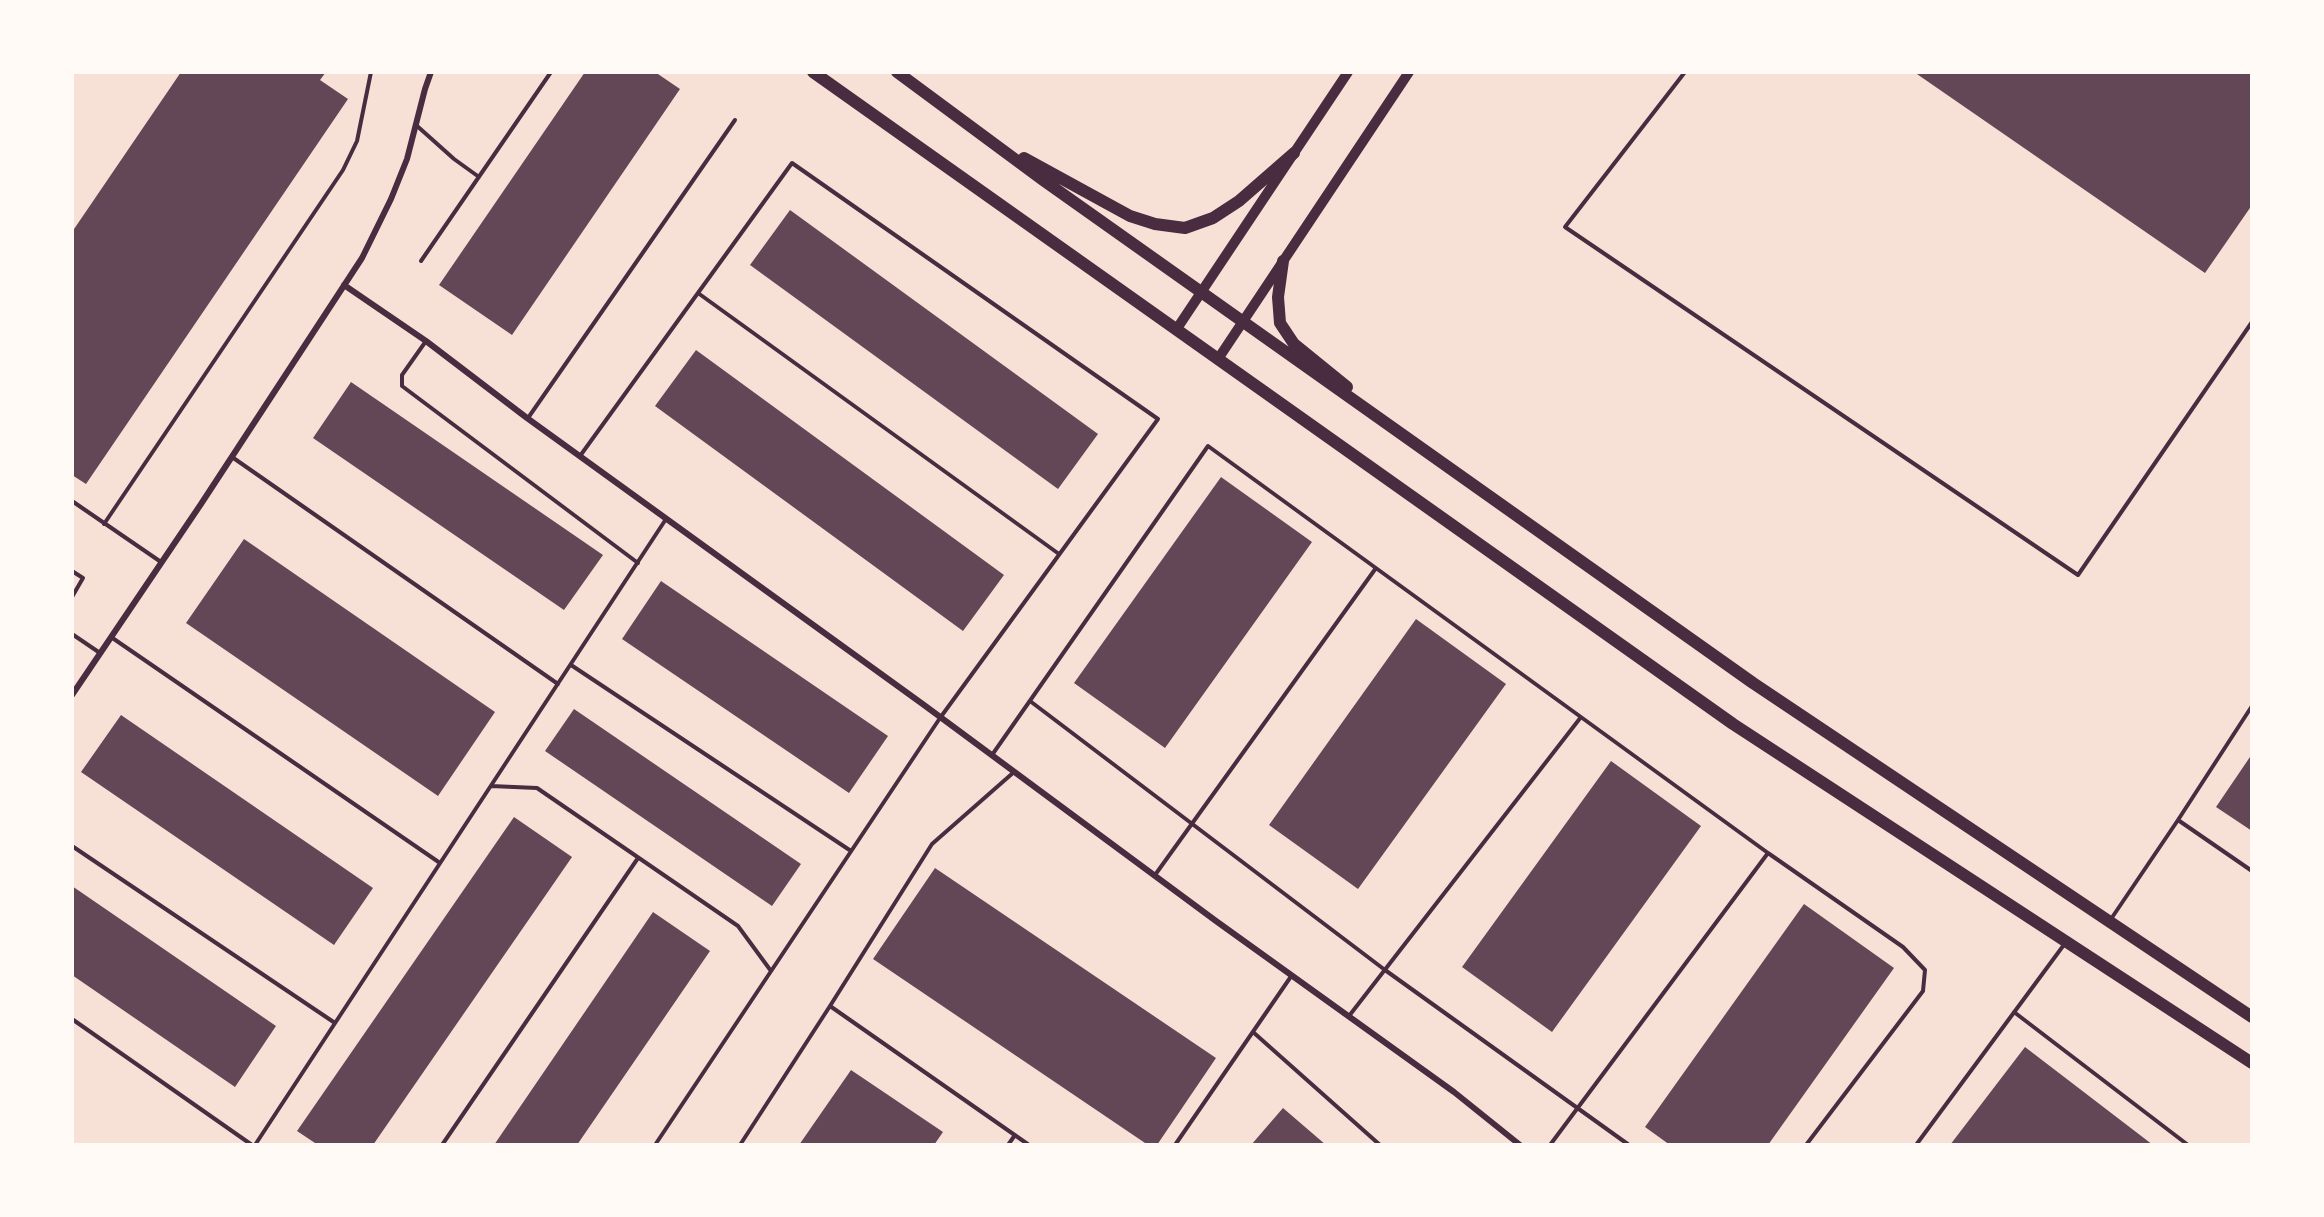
<!DOCTYPE html>
<html>
<head>
<meta charset="utf-8">
<style>
	body { margin:0 }
	#map { position:relative; width:2324px; height:1217px; overflow:hidden; background:#f7e1d7; font-family:"Alegreya Sans",sans-serif }
	canvas { display:block }
	.frame { position:absolute; inset:0; border:74px solid #fffaf5; pointer-events:none }
</style>
</head>
<body>
<div id="map">
<canvas width="2324" height="1217"></canvas>
<div class="frame"></div>
</div>
<script>
const g = document.querySelector('canvas').getContext('2d');
g.lineJoin = 'round';
function paint(path, color) { g.fillStyle = color; g.fill(path, 'evenodd'); }
const poly = rows => new Path2D(rows.map(r => 'M' + r).join(''));
function stroke(path, color, width, dash) { g.strokeStyle = color; g.lineWidth = width; g.lineCap = dash ? 'butt' : 'round'; g.setLineDash(dash || []); g.stroke(path); }
const building = poly([
	[181,72,326,72,320,80,348,99,86,484,72,475,72,232],
	[585,72,655,72,680,89,512,335,439,285],
	[1914,72,2252,72,2252,205,2205,273],
	[790,210,1098,434,1058,489,750,265],
	[696,350,1004,575,963,631,655,406],
	[351,382,603,555,564,610,313,438],
	[1221,477,1312,542,1165,748,1074,683],
	[244,539,495,712,438,796,186,623],
	[661,581,888,736,849,793,622,639],
	[1416,619,1506,684,1358,889,1269,825],
	[574,709,801,864,772,906,545,751],
	[121,715,373,888,334,945,81,772],
	[2252,754,2252,831,2216,807],
	[1611,761,1701,826,1552,1032,1462,967],
	[514,817,572,857,373,1145,318,1145,297,1131],
	[935,868,1216,1058,1157,1145,1148,1145,873,959],
	[72,886,276,1026,235,1087,72,975],
	[1804,904,1894,968,1768,1145,1670,1145,1645,1127],
	[653,912,710,951,577,1145,494,1145],
	[2025,1047,2153,1145,1950,1145],
	[851,1070,943,1132,934,1145,799,1145],
	[1283,1108,1326,1145,1251,1145]
]);
const service = poly([
	[1685,72,1565,227,2078,575,2252,322],
	[72,73,73,72],
	[416,125,454,159,479,177],
	[421,261,551,72],
	[698,293,1059,554],
	[426,341,402,375,402,386,638,563],
	[528,418,735,120],
	[580,456,792,163,1158,419,940,718,655,1145],
	[232,457,558,684],
	[72,501,161,562],
	[104,524,343,170,357,141,371,72],
	[72,571,83,578,72,597],
	[72,634,100,653],
	[111,637,440,863],
	[571,665,851,851],
	[1030,701,1385,970,1629,1145],
	[2252,706,2178,820,2252,871],
	[992,755,1208,446,1768,853,1550,1145],
	[491,786,537,788,738,926,771,971],
	[72,846,335,1023],
	[1768,853,1903,947,1925,970,1923,991,1806,1145],
	[1155,875,1376,568],
	[2111,919,2178,820],
	[830,1006,932,844,1014,772],
	[2014,1012,2188,1145],
	[1349,1016,1581,717],
	[72,1019,252,1145],
	[1253,1032,1380,1145],
	[255,1145,666,519],
	[442,1145,638,858],
	[740,1145,830,1006,1029,1145],
	[1008,1145,1015,1135],
	[1175,1145,1292,975],
	[1916,1145,2066,942]
]);
const minor = poly([
	[344,285,426,341,527,418,924,705,1216,921,1454,1092,1520,1145],
	[72,695,201,504,362,258,391,199,407,159,425,89,431,72]
]);
const tertiary = poly([
	[1176,330,1348,72],
	[1218,359,1409,72]
]);
const secondary = poly([
	[813,72,1733,724,2252,1063],
	[897,72,1043,180,1753,683,2252,1017],
	[1024,158,1130,216,1155,224,1185,228,1213,218,1239,201,1294,153],
	[1283,261,1278,297,1280,323,1294,344,1347,387]
]);
paint(building, '#644757');
stroke(service, '#4a2c40', 4);
stroke(minor, '#4a2c40', 6);
stroke(tertiary, '#4a2c40', 10);
stroke(secondary, '#4a2c40', 12);
</script>
</body>
</html>
